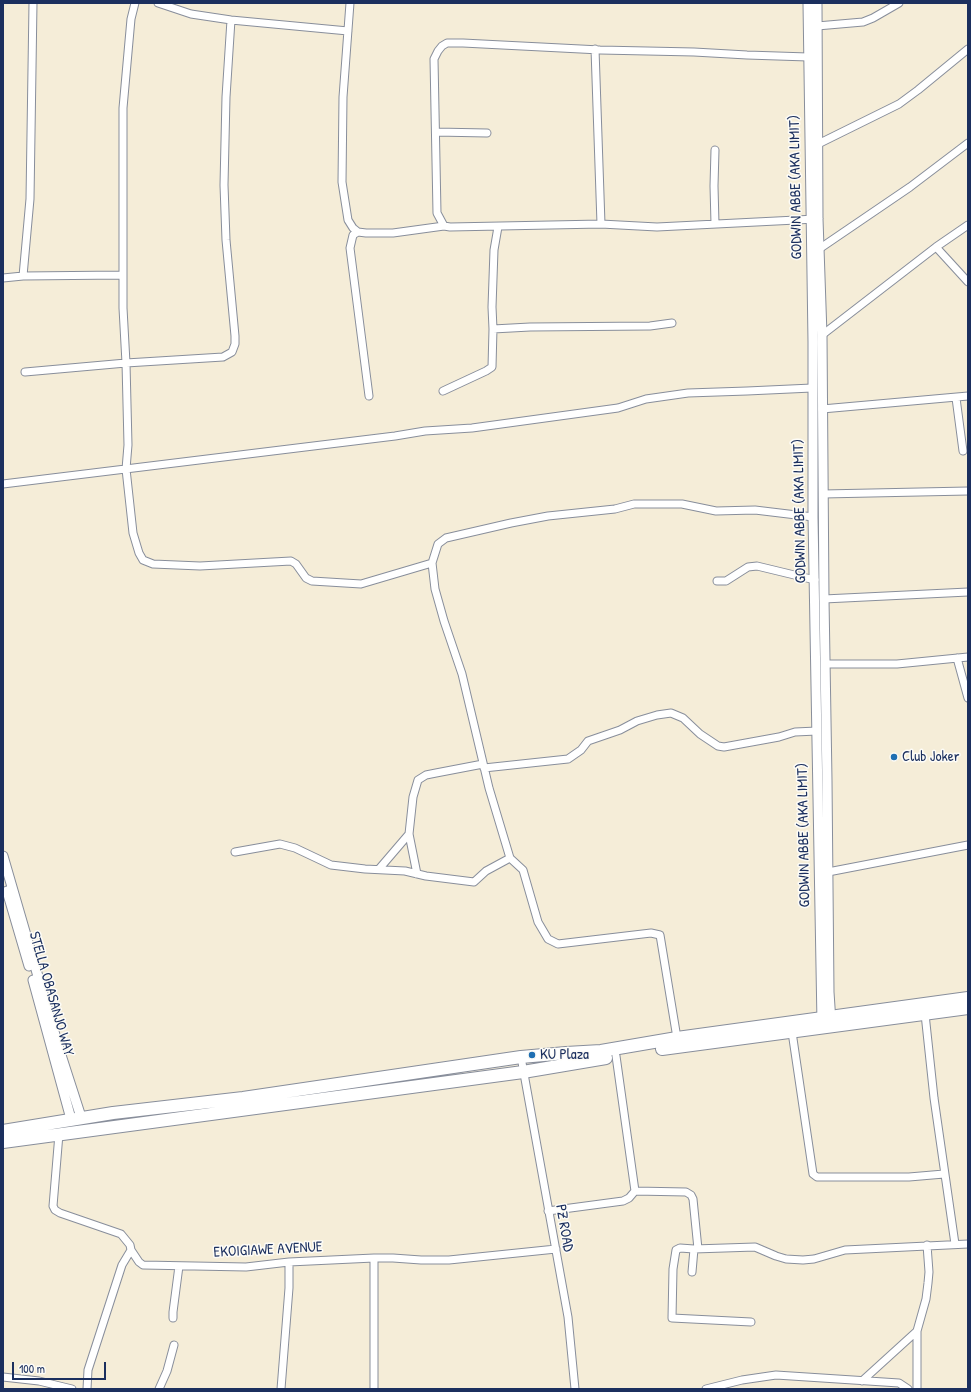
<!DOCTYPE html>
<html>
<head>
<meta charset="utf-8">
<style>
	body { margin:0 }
	#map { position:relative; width:971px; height:1392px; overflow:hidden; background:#f5edd8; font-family:"Patrick Hand",sans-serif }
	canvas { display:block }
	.frame { position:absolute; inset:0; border:4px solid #1b2f5e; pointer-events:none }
	.scale { position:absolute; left:12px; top:1362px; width:94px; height:18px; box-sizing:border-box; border:2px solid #1b2f5e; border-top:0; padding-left:5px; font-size:12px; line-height:14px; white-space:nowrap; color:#1b2f5e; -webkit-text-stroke:3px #fdfcf7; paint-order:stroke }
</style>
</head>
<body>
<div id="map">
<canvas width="971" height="1392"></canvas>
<div class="frame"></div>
<div class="scale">100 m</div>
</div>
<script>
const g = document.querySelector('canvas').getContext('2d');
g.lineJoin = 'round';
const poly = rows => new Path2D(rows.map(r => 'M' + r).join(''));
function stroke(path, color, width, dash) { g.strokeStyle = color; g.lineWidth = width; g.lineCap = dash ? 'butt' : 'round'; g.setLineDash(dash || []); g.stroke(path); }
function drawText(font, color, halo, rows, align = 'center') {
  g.font = font + ' "Patrick Hand",sans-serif'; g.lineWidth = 3; g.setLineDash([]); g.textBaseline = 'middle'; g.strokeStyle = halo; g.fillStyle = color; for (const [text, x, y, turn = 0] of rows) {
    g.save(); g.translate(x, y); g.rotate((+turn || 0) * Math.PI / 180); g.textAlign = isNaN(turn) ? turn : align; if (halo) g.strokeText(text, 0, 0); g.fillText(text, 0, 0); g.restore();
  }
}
const minor = poly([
	[135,3,131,19,123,108,123,308,126,363,128,445,126,469,133,533,139,553,143,560,153,564,200,566,291,561,296,564,306,578,312,581,361,584,432,563,438,544,446,538,511,523,548,516,615,509,634,504,682,504,716,511,755,510,813,517],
	[158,3,191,14,231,20,348,31],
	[350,3,343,97,342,182,348,220,353,228,358,232,366,233,393,233,444,226],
	[817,26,863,22,873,18,899,3],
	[595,49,601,224],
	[808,57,747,55,694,52,600,50,463,43,447,43,442,46,438,51,434,59,437,213,444,226,450,227,601,224,657,227,816,219],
	[436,132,487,133],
	[818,144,899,104,918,90,968,49],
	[715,150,714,186,715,224],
	[498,227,494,250,492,307,493,329,530,327,650,326,672,323],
	[358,232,353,235,350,248,369,396],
	[936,247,968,282],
	[819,249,910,187,968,143],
	[23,276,30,199,33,3],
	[3,278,23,276,122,275],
	[822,335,936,247,968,225],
	[25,372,126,363,223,357,232,352,235,344,235,336,226,240,224,185,226,97,231,20],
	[443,391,486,371,492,367,493,329],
	[956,398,963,451],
	[822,409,968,396],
	[3,484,395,436,425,431,472,428,618,408,646,399,688,393,747,391,812,388],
	[823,494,968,491],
	[432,563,435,589,444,621,462,674,489,788,510,858,523,870,538,922,548,939,558,944,651,933,660,935,677,1038],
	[717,581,726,581,748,567,757,566,815,580],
	[824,599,968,592],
	[957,658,968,698],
	[825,664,897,664,968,657],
	[484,768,568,759,581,750,588,741,620,730,637,721,657,715,671,713,683,718,700,734,718,746,724,747,779,737,795,732,817,731],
	[235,852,280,844,295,848,331,865,365,869,405,871,426,876,474,882,486,871,510,858],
	[379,869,409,834],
	[828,872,968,845],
	[417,874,409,834,413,797,418,780,426,775,436,773,483,764],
	[925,1014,934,1098,955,1244],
	[792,1032,813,1174,817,1177,909,1177,944,1174],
	[521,1057,568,1317,575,1389],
	[59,1134,53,1206,55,1210,60,1213,121,1234,130,1245,131,1250,139,1262,143,1265,246,1267,289,1262,374,1258,393,1258,421,1260,449,1260,556,1249],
	[635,1191,686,1192,691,1195,693,1199,698,1249],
	[548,1211,623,1201,629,1198,635,1191,616,1056],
	[374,1258,374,1389],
	[692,1272,694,1249],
	[173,1318,173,1312,179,1266],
	[751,1322,672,1318,673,1269,676,1250,680,1248,694,1249,755,1247,776,1256,786,1259,803,1260,814,1259,845,1250,968,1244],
	[917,1331,917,1389],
	[3,1377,39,1381,72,1389],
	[862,1381,917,1331,926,1299,928,1283,929,1272,927,1245],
	[87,1389,88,1370,122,1265,131,1250],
	[159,1389,167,1371,174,1345],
	[281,1389,289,1288,289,1262],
	[706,1389,742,1380,776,1375,899,1383,908,1389]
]);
const tertiary = poly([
	[808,3,813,342,813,517,822,1023],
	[817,3,818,219,822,335,824,599,827,780,829,992,831,1022],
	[3,856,60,1052,81,1117],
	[7,891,29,966],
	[33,980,71,1119]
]);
const trunk = poly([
	[662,1049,968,1008],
	[3,1131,113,1113,243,1098,521,1057,566,1053,601,1051,677,1038,968,998],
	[3,1142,523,1072,606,1058]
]);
const markers = [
	[894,757,4,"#1f6fb2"],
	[532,1055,4,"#1f6fb2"]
];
const streetNames = [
	["GODWIN ABBE (AKA LIMIT)",796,187,-91],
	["GODWIN ABBE (AKA LIMIT)",800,511,-91],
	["GODWIN ABBE (AKA LIMIT)",804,835,-91],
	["STELLA OBASANJO WAY",51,994,74],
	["PZ ROAD",564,1228,80],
	["EKOIGIAWE AVENUE",268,1250,-3]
];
const poiNames = [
	["Club Joker",902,757],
	["KU Plaza",540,1055]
];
stroke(minor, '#888e9b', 9);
stroke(tertiary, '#888e9b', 11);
stroke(trunk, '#888e9b', 14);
stroke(minor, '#fff', 7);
stroke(tertiary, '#fff', 9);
stroke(trunk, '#fff', 12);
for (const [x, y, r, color] of markers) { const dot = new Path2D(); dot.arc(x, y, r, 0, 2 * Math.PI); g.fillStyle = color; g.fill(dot); stroke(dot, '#fdfcf7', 1.5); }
drawText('15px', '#1b2f5e', '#fdfcf7', streetNames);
drawText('15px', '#1b2f5e', '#fdfcf7', poiNames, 'left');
</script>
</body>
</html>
